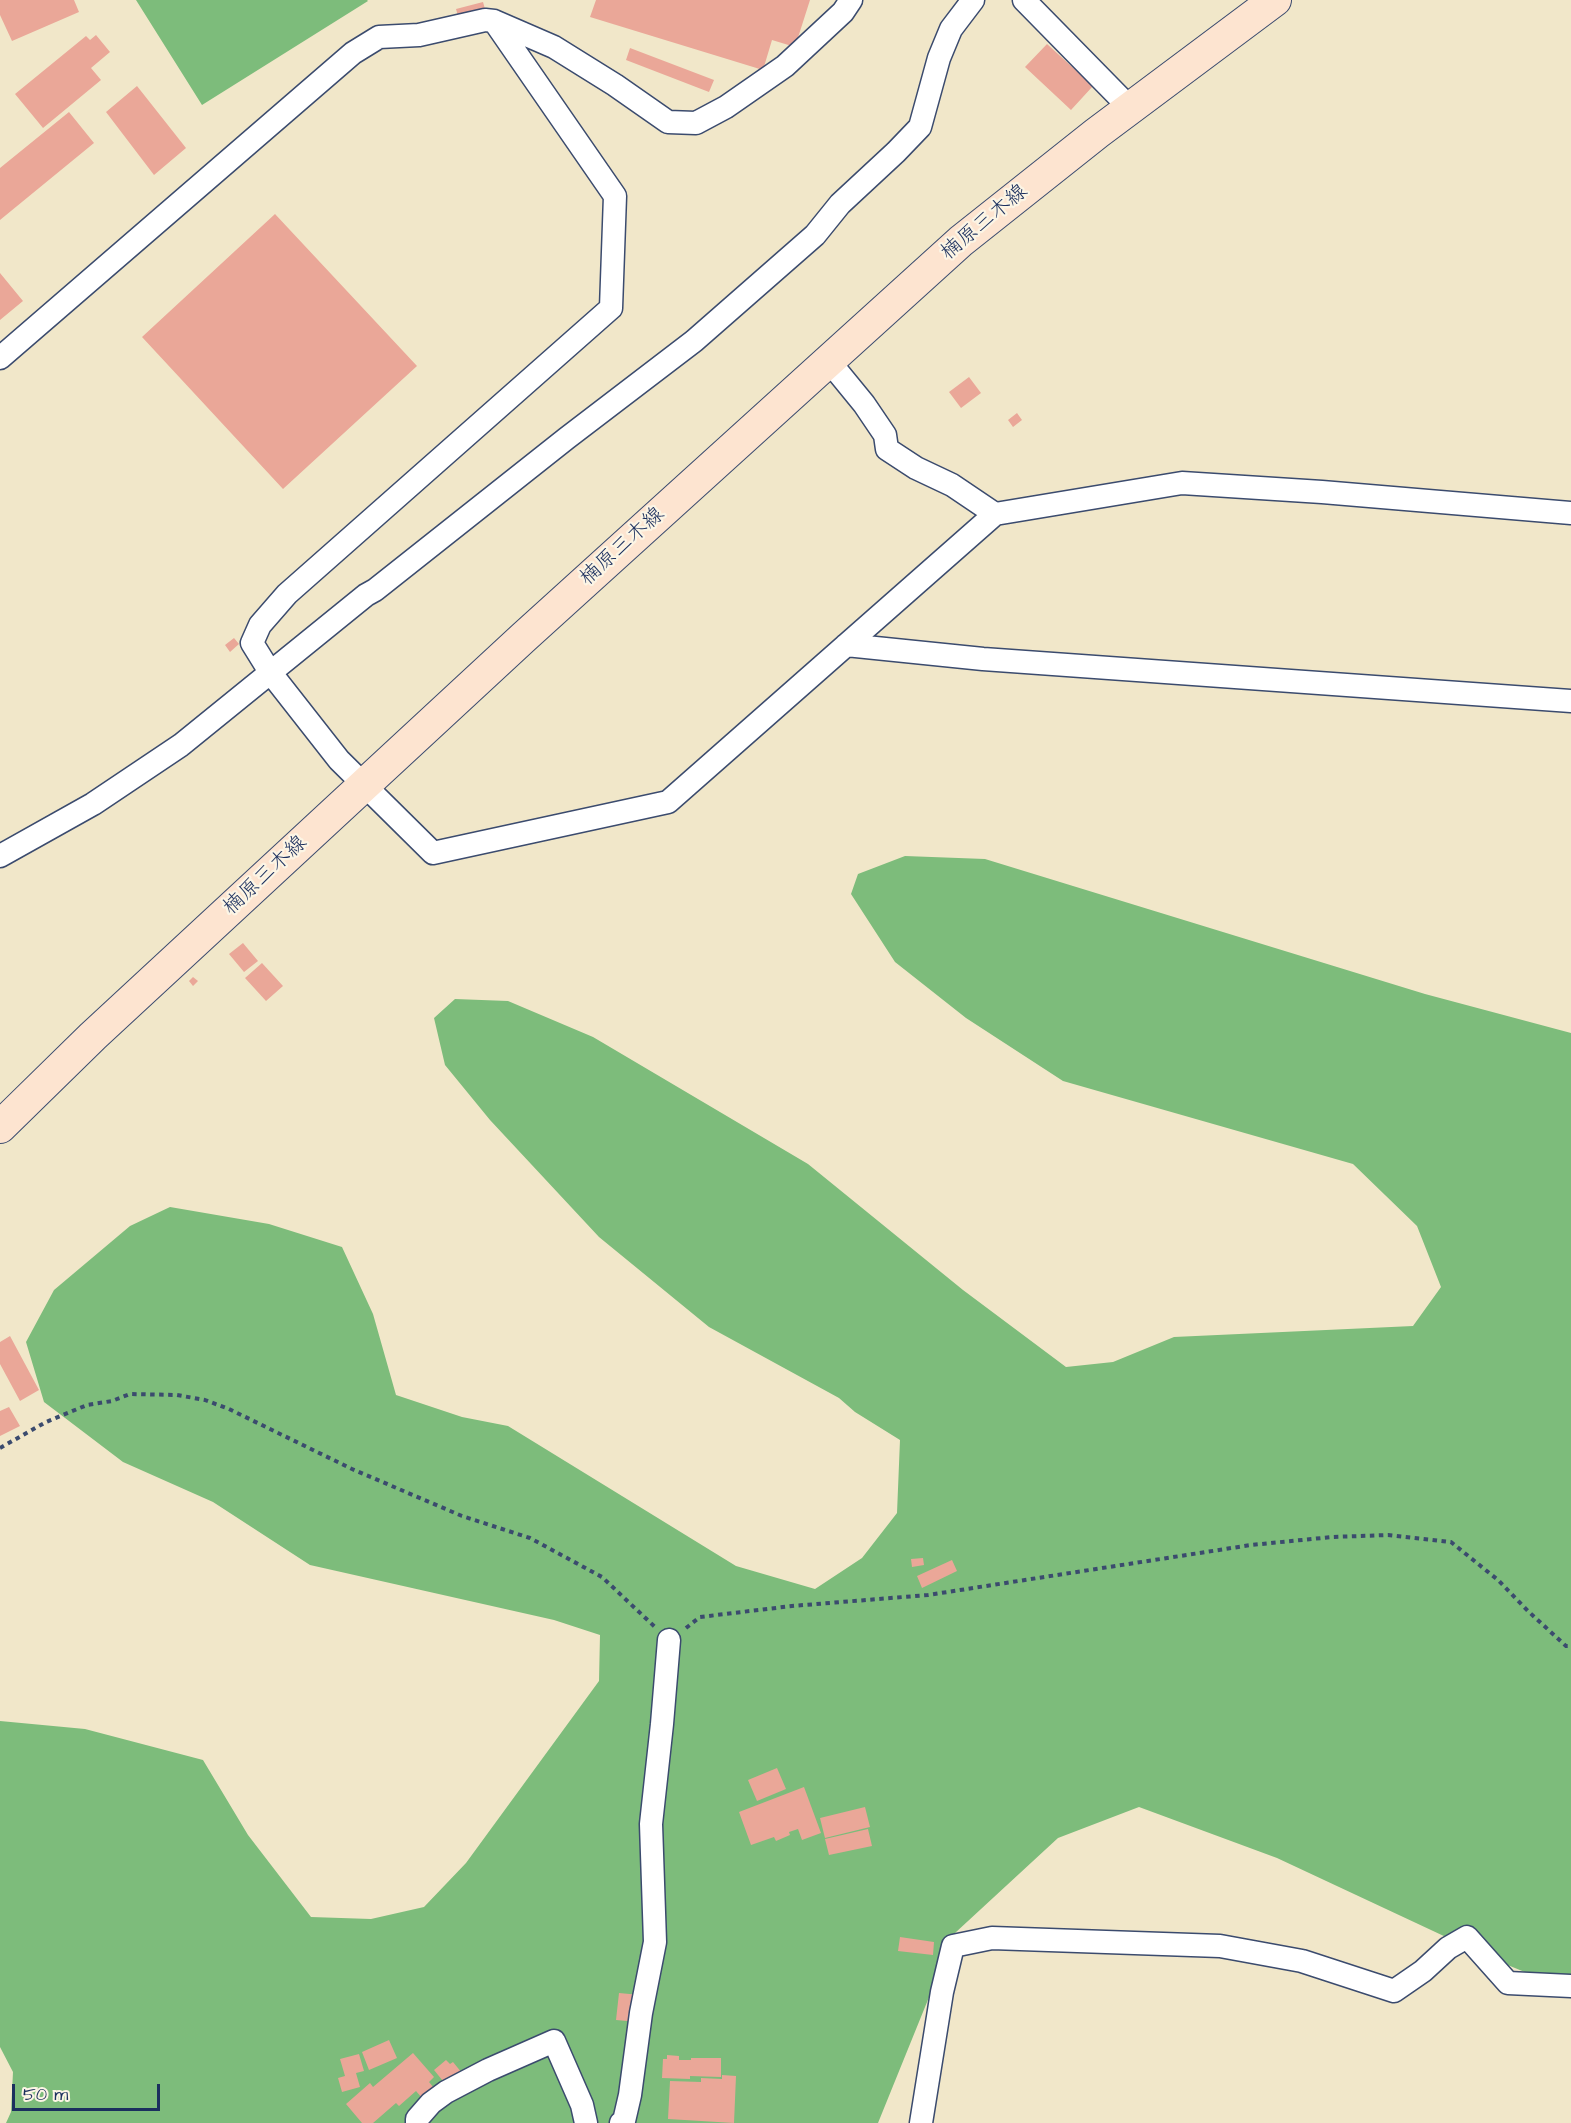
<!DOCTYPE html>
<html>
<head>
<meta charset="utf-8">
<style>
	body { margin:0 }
	#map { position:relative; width:1571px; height:2123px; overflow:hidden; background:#f1e7c9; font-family:"Architects Daughter",sans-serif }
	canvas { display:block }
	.scale { position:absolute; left:12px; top:2084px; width:148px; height:27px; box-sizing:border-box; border:3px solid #1b2f5e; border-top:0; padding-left:8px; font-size:18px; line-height:21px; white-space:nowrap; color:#1b2f5e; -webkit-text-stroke:4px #fcf5e5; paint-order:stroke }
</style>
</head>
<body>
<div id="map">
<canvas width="1571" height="2123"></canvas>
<div class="scale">50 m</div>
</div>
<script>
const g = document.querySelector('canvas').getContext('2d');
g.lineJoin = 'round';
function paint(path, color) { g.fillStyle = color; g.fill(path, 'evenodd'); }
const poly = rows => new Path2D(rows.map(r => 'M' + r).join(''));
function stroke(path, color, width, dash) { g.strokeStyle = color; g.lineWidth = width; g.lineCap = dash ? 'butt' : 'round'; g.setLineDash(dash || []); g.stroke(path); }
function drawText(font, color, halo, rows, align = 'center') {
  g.font = font + ' "Architects Daughter","Klee One",sans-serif'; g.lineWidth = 4.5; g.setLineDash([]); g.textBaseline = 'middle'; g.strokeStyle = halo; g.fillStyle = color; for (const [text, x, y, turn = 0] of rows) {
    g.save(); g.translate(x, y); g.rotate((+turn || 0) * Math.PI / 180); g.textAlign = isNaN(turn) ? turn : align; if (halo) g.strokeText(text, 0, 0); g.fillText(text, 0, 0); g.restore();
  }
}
const forest = poly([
	[136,0,367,0,368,1,202,105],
	[905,856,985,859,1425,994,1571,1033,1571,1991,1493,1959,1277,1858,1139,1807,1058,1838,955,1933,878,2123,6,2123,11,2112,13,2072,0,2047,0,1721,85,1729,203,1760,248,1835,311,1917,371,1919,424,1907,466,1863,599,1681,600,1635,554,1620,310,1565,213,1502,123,1462,44,1402,26,1342,54,1290,130,1226,170,1207,269,1224,342,1247,373,1314,396,1395,462,1417,508,1426,736,1566,815,1589,862,1558,897,1513,900,1440,855,1412,839,1398,709,1327,599,1237,490,1120,445,1065,434,1018,455,999,508,1001,593,1037,808,1164,963,1290,1066,1367,1113,1362,1174,1337,1413,1326,1441,1287,1417,1226,1353,1164,1063,1081,966,1018,895,962,851,894,858,874]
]);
const building = poly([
	[0,0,74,0,79,12,12,41,0,15],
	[596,0,810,0,795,47,772,40,763,70,590,17],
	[483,2,485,9,458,16,456,9],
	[96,35,110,52,91,68,101,80,43,128,15,94,86,36,90,40],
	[1047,44,1093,86,1071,110,1025,67],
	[630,48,714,80,709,92,626,60],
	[137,86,186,148,154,175,106,112],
	[69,112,94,143,0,220,0,168],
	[275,214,417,366,283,489,142,337],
	[0,273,23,301,0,320],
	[969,377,981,393,961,408,949,392],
	[1017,413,1022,420,1013,427,1008,420],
	[234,638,239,644,230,652,225,645],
	[243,943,258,961,244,972,229,954],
	[262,963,283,986,266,1001,245,978],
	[193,977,198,981,193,986,189,981],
	[10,1336,39,1390,20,1401,0,1364,0,1342],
	[9,1407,20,1426,0,1436,0,1411],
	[923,1558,924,1565,912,1567,911,1559],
	[952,1560,957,1571,922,1588,917,1576],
	[777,1768,786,1789,757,1801,748,1780],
	[804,1787,821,1833,802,1840,798,1829,789,1832,790,1835,776,1841,774,1837,751,1845,739,1812],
	[865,1807,870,1827,825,1838,820,1818],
	[868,1829,872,1846,829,1855,825,1839],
	[900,1937,934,1942,933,1955,898,1951],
	[619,1993,651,1996,649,2023,616,2020],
	[389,2040,397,2058,369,2070,362,2052],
	[413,2053,434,2077,429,2082,434,2088,422,2098,416,2091,399,2106,396,2103,373,2123,362,2123,346,2104,370,2083,373,2087],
	[359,2054,364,2071,356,2073,360,2087,342,2092,338,2078,345,2076,340,2059],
	[667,2055,679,2056,679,2060,691,2060,691,2058,721,2058,721,2077,690,2076,690,2079,662,2078,663,2059,667,2059],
	[446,2060,450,2064,453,2062,462,2073,447,2086,434,2070],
	[722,2075,736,2076,734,2123,668,2119,670,2081,701,2082,701,2078,722,2079]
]);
const path = poly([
	[0,1448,46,1422,87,1405,112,1401,130,1394,177,1395,205,1400,229,1409,352,1469,462,1516,530,1538,602,1577,655,1627],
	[686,1628,700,1617,792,1606,928,1595,1251,1545,1332,1537,1388,1535,1451,1542,1498,1580,1529,1612,1566,1646,1571,1646]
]);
const street = poly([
	[1024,0,1130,108],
	[494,21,615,196,611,308,287,594,260,625,252,643,270,672,339,760,433,853,668,802,995,514,1182,483,1322,492,1571,513],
	[0,358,353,53,379,37,419,35,485,20,494,21,554,47,615,85,668,122,696,123,726,107,785,66,843,12,851,0],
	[828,360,864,404,885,435,887,449,916,468,952,485,995,514],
	[846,645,983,659,1571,701],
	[0,856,93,804,181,745,366,595,375,590,567,438,694,341,815,235,840,204,896,152,920,127,939,58,951,29,973,0],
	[417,2123,417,2119,431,2103,446,2092,488,2070,554,2041,582,2105,586,2123],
	[621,2123,624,2121,630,2095,641,2013,655,1942,651,1824,662,1724,669,1640],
	[921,2123,942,1992,953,1946,992,1938,1220,1946,1302,1961,1394,1991,1423,1971,1448,1948,1467,1937,1508,1983,1571,1986]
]);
const secondary = poly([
	[0,1127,93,1036,524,637,961,241,1097,133,1275,0]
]);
const streetNames = [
	["楠原三木線",985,223,-40],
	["楠原三木線",623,547,-42],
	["楠原三木線",266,876,-43]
];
paint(forest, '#7dbc7b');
paint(building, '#eaa798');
stroke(street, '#3b4b6e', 25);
stroke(secondary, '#3b4b6e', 34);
stroke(path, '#3b4b6e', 4, [4.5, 4.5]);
stroke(street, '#fff', 22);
stroke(secondary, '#fde4d0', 32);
drawText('21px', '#1b2f5e', '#fcf5e5', streetNames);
</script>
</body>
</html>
